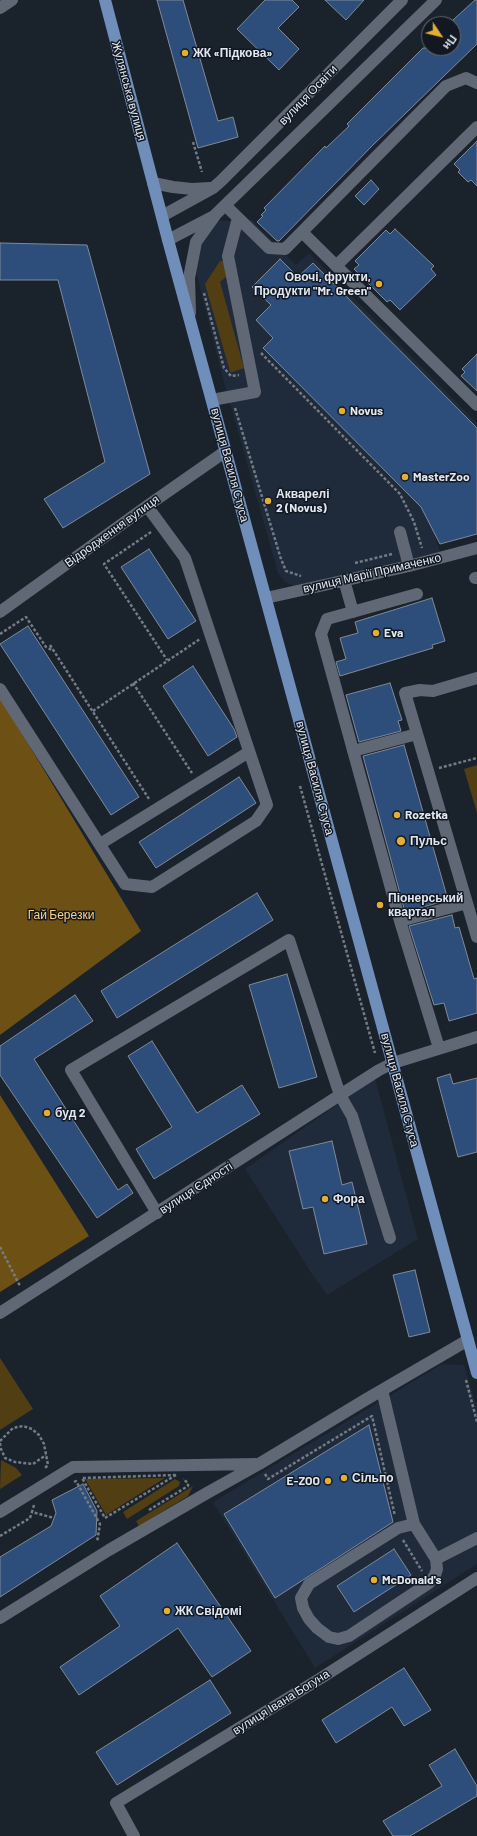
<!DOCTYPE html>
<html>
<head>
<meta charset="utf-8">
<style>
	body { margin:0 }
	#map { position:relative; width:477px; height:1836px; overflow:hidden; background:#1a222c; font-family:Barlow,sans-serif }
	canvas { display:block }
	.north { position:absolute; left:421px; top:16px; width:40px; height:40px; box-sizing:border-box; background:#111822; border:1px solid #656b74; border-radius:50%; rotate:125deg; font-size:11px; font-weight:700; line-height:16px; text-align:center; color:#e3e8f0 }
	.north::after { content:''; display:block; margin:auto; width:14px; height:18px; background:#e4ae35; clip-path:polygon(50% 0,100% 100%,50% 72%,0 100%) }
</style>
</head>
<body>
<div id="map">
<canvas width="477" height="1836"></canvas>
<div class="north">Пн</div>
</div>
<script>
const g = document.querySelector('canvas').getContext('2d');
g.lineJoin = 'round';
function paint(path, color) { g.fillStyle = color; g.fill(path, 'evenodd'); }
const poly = rows => new Path2D(rows.map(r => 'M' + r).join(''));
function stroke(path, color, width, dash) { g.strokeStyle = color; g.lineWidth = width; g.lineCap = dash ? 'butt' : 'round'; g.setLineDash(dash || []); g.stroke(path); }
function drawText(font, color, halo, rows, align = 'center') {
  g.font = font + ' Barlow,sans-serif'; g.lineWidth = 3; g.setLineDash([]); g.textBaseline = 'middle'; g.strokeStyle = halo; g.fillStyle = color; for (const [text, x, y, turn = 0] of rows) {
    g.save(); g.translate(x, y); g.rotate((+turn || 0) * Math.PI / 180); g.textAlign = isNaN(turn) ? turn : align; if (halo) g.strokeText(text, 0, 0); g.fillText(text, 0, 0); g.restore();
  }
}
const built = poly([
	[251,219,296,265,309,253,477,423,477,495,434,533,440,552,307,586,295,586,285,582,278,573,224,382,196,272,197,257,200,244,207,232,218,221,232,221,242,227],
	[375,1078,418,1239,327,1295,312,1274,245,1169],
	[442,1364,464,1365,477,1408,477,1564,315,1668,213,1502]
]);
const green = poly([
	[220,261,230,263,228,275,220,282,244,368,232,372,230,372,229,368,205,284],
	[477,765,477,813,464,769],
	[0,1358,33,1409,0,1430],
	[1,1460,16,1468,22,1475,0,1489],
	[165,1478,106,1515,85,1479],
	[175,1479,180,1482,179,1486,127,1519,123,1512],
	[193,1486,188,1496,139,1526,136,1521]
]);
const forest = poly([
	[0,697,141,931,0,1035],
	[0,1095,89,1236,0,1292]
]);
const building = poly([
	[157,0,183,0,218,121,233,117,238,137,198,148,157,0],
	[265,0,292,0,299,7,278,28,299,49,279,70,237,29,265,0],
	[325,0,364,0,346,20,325,0],
	[475,0,477,0,477,44,373,145,279,241,277,241,257,222,263,216,261,215,266,210,264,208,325,146,326,148,349,126,347,124,423,48,453,48,453,20,475,0],
	[477,141,477,186,471,180,468,182,458,172,460,170,454,164,477,141],
	[371,180,379,189,364,205,355,196,371,180],
	[395,229,434,266,431,269,436,275,400,310,390,300,387,302,354,269,359,265,355,261,386,230,390,234,395,229],
	[0,243,87,245,150,474,63,528,44,499,105,462,58,280,0,280,0,243],
	[280,259,298,277,313,263,477,428,477,534,440,544,421,507,263,348,273,338,256,320,271,305,252,287,280,259],
	[477,354,477,391,461,376,465,372,462,369,477,354],
	[149,549,196,621,168,639,121,567,149,549],
	[432,598,445,641,432,645,433,648,340,676,336,662,346,659,340,638,358,633,355,622,432,598],
	[28,626,139,797,111,815,0,644,28,626],
	[193,666,234,729,237,737,208,756,163,686,193,666],
	[390,683,402,720,398,721,401,731,359,742,346,695,390,683],
	[404,745,448,900,405,912,363,756,404,745],
	[239,777,256,803,156,868,139,842,239,777],
	[257,893,273,920,117,1018,101,991,257,893],
	[452,915,455,928,459,927,474,979,477,978,477,1013,449,1021,444,1003,434,1005,409,926,452,915],
	[287,974,317,1077,279,1088,249,985,287,974],
	[75,995,93,1021,34,1059,118,1190,127,1184,133,1193,97,1218,0,1075,0,1046,75,995],
	[152,1041,197,1113,242,1085,260,1114,154,1179,136,1149,172,1127,128,1056,152,1041],
	[450,1074,453,1084,477,1078,477,1152,458,1157,437,1078,450,1074],
	[332,1141,342,1185,352,1182,367,1244,324,1254,313,1207,303,1209,289,1151,332,1141],
	[415,1270,430,1332,409,1337,393,1275,415,1270],
	[369,1425,393,1522,275,1598,224,1514,369,1425],
	[83,1484,97,1511,96,1535,0,1597,0,1557,51,1526,56,1513,52,1500,83,1484],
	[177,1543,251,1651,212,1677,178,1628,79,1695,60,1667,120,1626,100,1596,177,1543],
	[394,1549,411,1575,354,1612,337,1586,394,1549],
	[404,1668,431,1710,404,1726,392,1707,336,1743,322,1720,404,1668],
	[210,1680,231,1713,117,1785,96,1752,210,1680],
	[455,1749,477,1786,477,1796,410,1836,393,1836,383,1821,442,1786,429,1765,455,1749]
]);
const path = poly([
	[193,142,202,172],
	[204,293,224,368,231,376,239,375],
	[261,353,400,494,414,522,422,548],
	[235,408,281,559,286,571,301,576],
	[151,532,104,564,167,660],
	[355,563,392,554],
	[0,634,26,617,46,647,54,651],
	[50,645,149,799],
	[133,683,192,773],
	[93,711,200,639],
	[439,768,477,758],
	[300,786,375,1053],
	[0,1247,20,1286],
	[466,1380,477,1422],
	[0,1441,13,1428,23,1426,32,1429,39,1435,44,1444,48,1465,45,1468],
	[0,1443,1,1449,5,1458,15,1462,33,1464,46,1455],
	[265,1474,268,1479,372,1416,395,1516],
	[176,1475,105,1518,82,1478,176,1475],
	[74,1482,76,1481,100,1524,97,1542],
	[34,1505,32,1512,54,1518],
	[149,1510,188,1486,188,1483,183,1479],
	[0,1536,30,1518,32,1512],
	[403,1540,422,1571]
]);
const minor = poly([
	[0,8,12,0],
	[153,183,173,187,192,189,210,188],
	[226,206,269,248,285,249,446,86,466,78,477,83],
	[162,216,213,188,221,181,402,0],
	[302,232,477,405],
	[168,240,212,217],
	[336,266,477,127],
	[190,313,189,278,196,242,216,214,436,0],
	[212,400,255,392,228,256,238,218],
	[400,532,409,566],
	[475,578,477,578],
	[344,580,353,612],
	[417,594,327,619,321,634,400,921,439,1048],
	[266,598,409,566,477,548],
	[0,612,147,506,226,451],
	[477,678,433,691,420,690,405,693,477,937],
	[0,689,125,884,152,887,256,821,267,805,185,558,147,506],
	[353,751,417,734],
	[100,844,249,752],
	[400,921,467,903],
	[157,1213,71,1070,289,940,340,1095,352,1116,390,1238],
	[0,1313,379,1070,393,1063,477,1037],
	[382,1390,414,1524,436,1559,477,1538],
	[0,1512,73,1467,256,1464],
	[414,1524,398,1528,309,1584,301,1598,303,1608,309,1619,317,1628,329,1637,338,1639,349,1636,429,1583,435,1575,437,1569,436,1559],
	[0,1618,109,1550,207,1493,259,1464,365,1400,468,1340],
	[134,1836,116,1803,321,1678,477,1578]
]);
const major = poly([
	[105,0,168,240,477,1373]
]);
const markers = [
	[185,53,4,"#e4ae35"],
	[379,284,4,"#e4ae35"],
	[342,411,4,"#e4ae35"],
	[405,477,4,"#e4ae35"],
	[268,501,4,"#e4ae35"],
	[376,633,4,"#e4ae35"],
	[397,815,4,"#e4ae35"],
	[401,841,5,"#e4ae35"],
	[380,905,4,"#e4ae35"],
	[47,1113,4,"#e4ae35"],
	[325,1199,4,"#e4ae35"],
	[344,1478,4,"#e4ae35"],
	[328,1481,4,"#e4ae35"],
	[374,1580,4,"#e4ae35"],
	[167,1611,4,"#e4ae35"]
];
const poiNames = [
	["ЖК «Підкова»",193,53],
	["Овочі, фрукти,",371,277,"right"],
	["Продукти \"Mr. Green\"",371,291,"right"],
	["Novus",350,411],
	["MasterZoo",413,477],
	["Акварелі",276,494],
	["2 (Novus)",276,508],
	["Eva",384,633],
	["Rozetka",405,815],
	["Пульс",410,841],
	["Піонерський",388,898],
	["квартал",388,912],
	["буд 2",55,1113],
	["Фора",333,1199],
	["Сільпо",352,1478],
	["E-ZOO",320,1481,"right"],
	["McDonald's",382,1580],
	["ЖК Свідомі",175,1611]
];
const streetNames = [
	["Жулянська вулиця",129,91,75],
	["вулиця Освіти",308,95,-46],
	["вулиця Василя Стуса",230,465,75],
	["Відродження вулиця",112,531,-36],
	["вулиця Марії Примаченко",372,573,-13],
	["вулиця Василя Стуса",315,778,75],
	["вулиця Василя Стуса",400,1090,75],
	["вулиця Єдності",196,1188,-33],
	["вулиця Івана Богуна",281,1702,-32]
];
const parkNames = [
	["Гай Березки",61,915]
];
paint(built, '#1f2a3a');
paint(green, '#523e13');
paint(forest, '#6d5114');
paint(building, '#2d4e7a');
stroke(building, '#808a97', 1);
stroke(path, '#747b84', 2.5, [3, 2]);
stroke(minor, '#5f6874', 12);
stroke(major, '#6f8eb9', 12);
for (const [x, y, r, color] of markers) { const dot = new Path2D(); dot.arc(x, y, r, 0, 2 * Math.PI); g.fillStyle = color; g.fill(dot); stroke(dot, '#111822', 1.5); }
drawText('bold 12px', '#e3e8f0', '#111822', poiNames, 'left');
drawText('12px', '#e3e8f0', '#111822', streetNames);
drawText('12px', '#fed27e', '#111822', parkNames);
</script>
</body>
</html>
